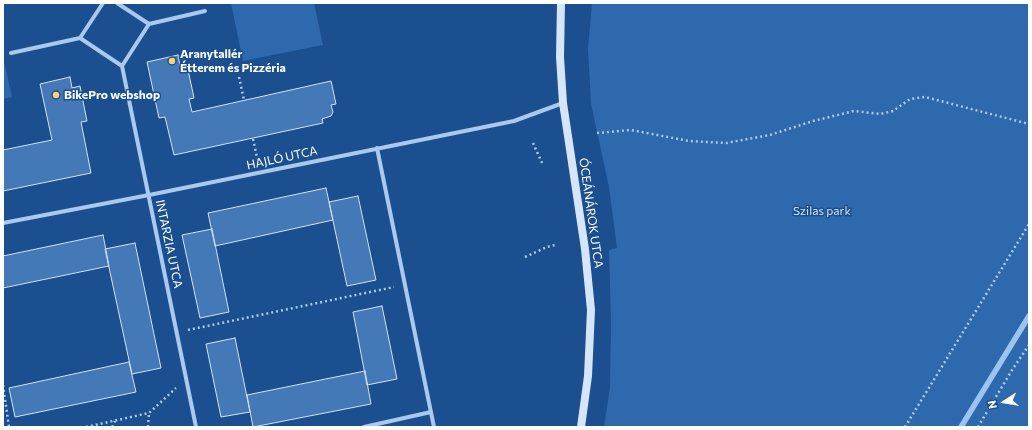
<!DOCTYPE html>
<html>
<head>
<meta charset="utf-8">
<style>
	body { margin:0 }
	#map { position:relative; width:1032px; height:430px; overflow:hidden; background:#1b4f8f; font-family:Commissioner,sans-serif }
	canvas { display:block }
	.frame { position:absolute; inset:0; border:4px solid #fff; pointer-events:none }
	.north { position:absolute; left:984px; top:382px; width:40px; height:40px; -webkit-text-stroke:3px #1b4f8f; paint-order:stroke; rotate:258deg; font-size:11px; font-weight:700; line-height:16px; text-align:center; color:#fff }
	.north::after { content:''; display:block; margin:auto; width:14px; height:18px; background:#fff; clip-path:polygon(50% 0,100% 100%,50% 72%,0 100%) }
</style>
</head>
<body>
<div id="map">
<canvas width="1032" height="430"></canvas>
<div class="frame"></div>
<div class="north">N</div>
</div>
<script>
const g = document.querySelector('canvas').getContext('2d');
g.lineJoin = 'round';
function paint(path, color) { g.fillStyle = color; g.fill(path, 'evenodd'); }
const poly = rows => new Path2D(rows.map(r => 'M' + r).join(''));
function stroke(path, color, width, dash) { g.strokeStyle = color; g.lineWidth = width; g.lineCap = dash ? 'butt' : 'round'; g.setLineDash(dash || []); g.stroke(path); }
function drawText(font, color, halo, rows, align = 'center') {
  g.font = font + ' Commissioner,sans-serif'; g.lineWidth = 3; g.setLineDash([]); g.textBaseline = 'middle'; g.strokeStyle = halo; g.fillStyle = color; for (const [text, x, y, turn = 0] of rows) {
    g.save(); g.translate(x, y); g.rotate((+turn || 0) * Math.PI / 180); g.textAlign = isNaN(turn) ? turn : align; if (halo) g.strokeText(text, 0, 0); g.fillText(text, 0, 0); g.restore();
  }
}
const green = poly([
	[231,3,314,3,323,45,243,61],
	[592,3,1029,3,1029,427,604,427,610,387,611,322,609,250,617,248,609,187,591,104,588,49],
	[3,57,12,97,3,99]
]);
const stream = poly([
	[961,427,1029,316]
]);
const building = poly([
	[178,55,180,66,187,65,194,98,189,99,192,112,331,81,336,104,331,105,333,112,331,116,322,119,323,123,174,155,165,117,159,118,147,62,178,55],
	[70,77,72,88,80,86,87,121,81,122,91,173,3,191,3,150,52,140,40,84,70,77],
	[326,188,333,220,215,246,208,213,326,188],
	[358,196,376,280,347,286,329,202,358,196],
	[212,229,229,312,200,318,182,235,212,229],
	[103,235,109,266,3,288,3,256,103,235],
	[135,243,161,368,132,374,105,249,135,243],
	[382,306,397,379,367,385,353,312,382,306],
	[235,338,250,412,221,417,206,344,235,338],
	[129,362,136,392,15,417,9,388,129,362],
	[365,371,371,404,253,427,247,395,365,371]
]);
const path = poly([
	[239,77,244,100],
	[597,133,631,130,689,141,726,143,770,135,813,121,854,111,880,114,893,111,910,99,925,97,1029,124],
	[253,139,258,162],
	[533,143,543,165],
	[525,257,547,247,555,245],
	[188,330,394,287],
	[3,385,9,427],
	[86,427,149,413,176,388],
	[112,427,115,421],
	[148,427,149,413],
	[905,427,1029,224],
	[978,427,1012,370,1029,345]
]);
const street = poly([
	[149,24,205,11],
	[80,38,122,66,149,24,117,3],
	[80,38,103,3],
	[11,53,80,38],
	[122,66,196,427],
	[377,148,434,427],
	[3,223,149,195,514,121,563,103],
	[364,427,431,412]
]);
const secondary = poly([
	[561,3,560,57,563,103,585,249,591,310,588,376,581,427]
]);
const markers = [
	[172,61,4,"#ffd166"],
	[56,95,4,"#ffd166"]
];
const poiNames = [
	["Aranytallér",180,54],
	["Étterem és Pizzéria",180,68],
	["BikePro webshop",64,95]
];
const streetNames = [
	["HAJLÓ UTCA",282,158,-12],
	["ÓCEÁNÁROK UTCA",591,213,82],
	["INTARZIA UTCA",169,244,78]
];
const parkNames = [
	["Szilas park",822,211]
];
paint(green, '#2e69ad');
stroke(stream, '#9cc4f0', 5.5);
paint(building, '#4478b7');
stroke(building, '#cfe3fa', 1);
stroke(path, '#a9c9ee', 2.5, [2, 3]);
stroke(street, '#a9c9ee', 4);
stroke(secondary, '#d6e6fa', 8);
for (const [x, y, r, color] of markers) { const dot = new Path2D(); dot.arc(x, y, r, 0, 2 * Math.PI); g.fillStyle = color; g.fill(dot); stroke(dot, '#1b4f8f', 1.5); }
drawText('bold 12px', '#fff', '#1b4f8f', poiNames, 'left');
drawText('12px', '#fff', '#1b4f8f', streetNames);
drawText('12px', '#cfe3fa', '#1b4f8f', parkNames);
</script>
</body>
</html>
